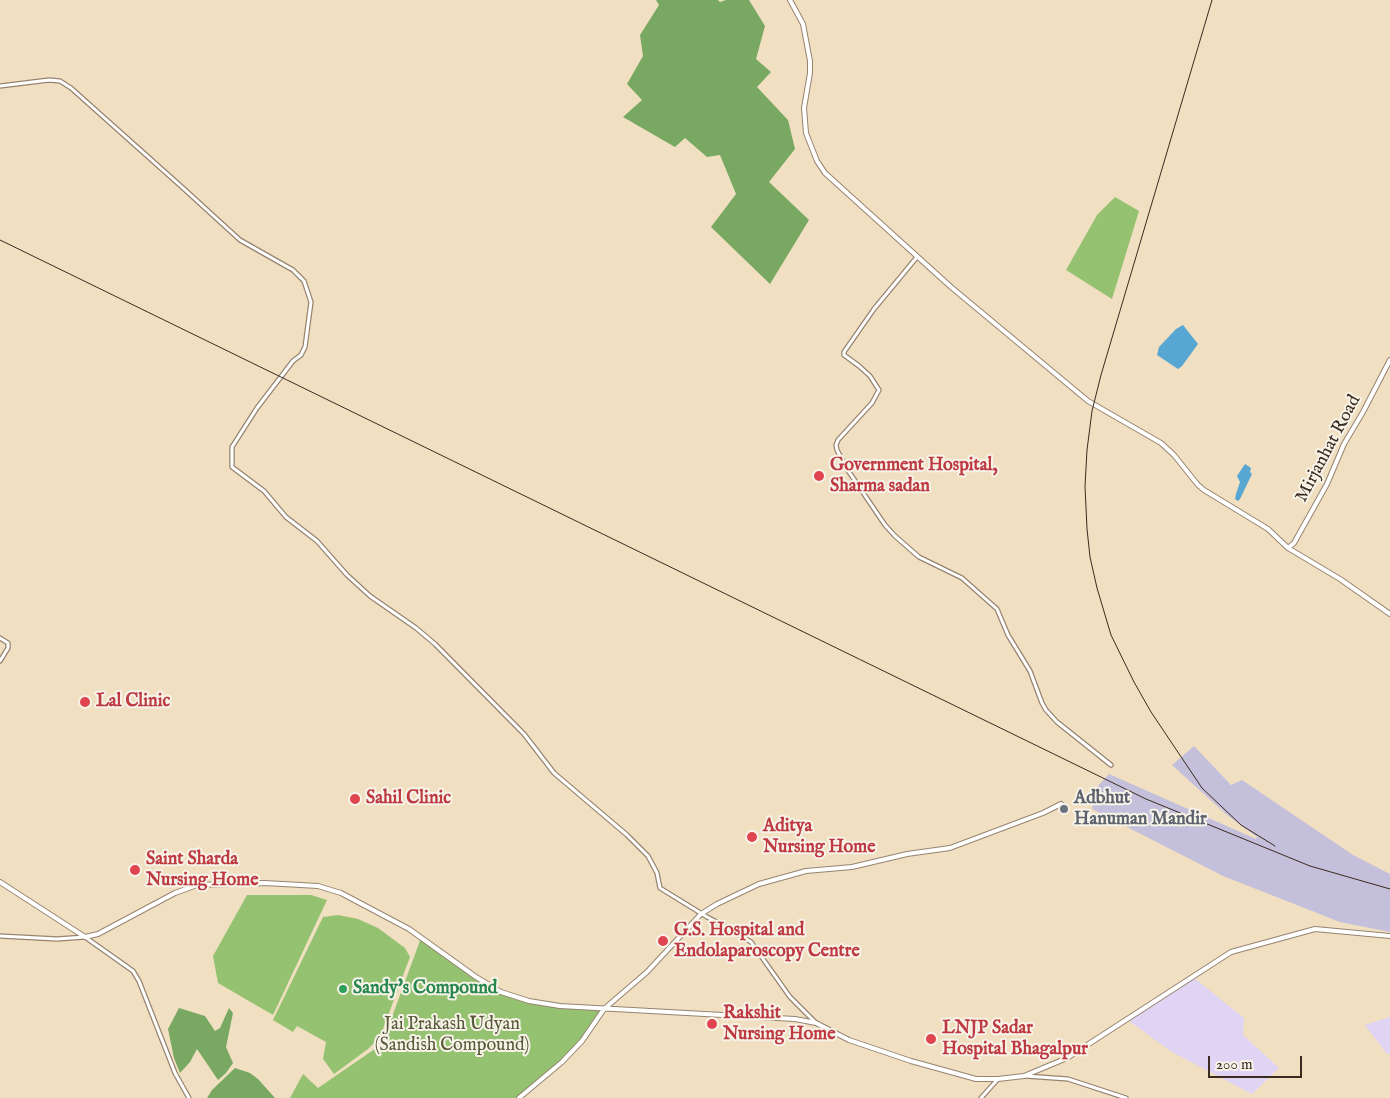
<!DOCTYPE html>
<html>
<head>
<meta charset="utf-8">
<style>
	body { margin:0 }
	#map { position:relative; width:1390px; height:1098px; overflow:hidden; background:#f1dfc1; font-family:"IM FELL English",serif }
	canvas { display:block }
	.scale { position:absolute; left:1208px; top:1056px; width:94px; height:22px; box-sizing:border-box; border:2px solid #3b2a1e; border-top:0; padding-left:6px; font-size:15px; line-height:18px; white-space:nowrap; color:#3b2a1e; -webkit-text-stroke:4px #f7f3e8; paint-order:stroke }
</style>
</head>
<body>
<div id="map">
<canvas width="1390" height="1098"></canvas>
<div class="scale">200 m</div>
</div>
<script>
const g = document.querySelector('canvas').getContext('2d');
g.lineJoin = 'round';
function paint(path, color) { g.fillStyle = color; g.fill(path, 'evenodd'); }
const poly = rows => new Path2D(rows.map(r => 'M' + r).join(''));
function stroke(path, color, width, dash) { g.strokeStyle = color; g.lineWidth = width; g.lineCap = dash ? 'butt' : 'round'; g.setLineDash(dash || []); g.stroke(path); }
function drawText(font, color, halo, rows, align = 'center') {
  g.font = font + ' "IM FELL English",serif'; g.lineWidth = 4; g.setLineDash([]); g.textBaseline = 'middle'; g.strokeStyle = halo; g.fillStyle = color; for (const [text, x, y, turn = 0] of rows) {
    g.save(); g.translate(x, y); g.rotate((+turn || 0) * Math.PI / 180); g.textAlign = isNaN(turn) ? turn : align; if (halo) g.strokeText(text, 0, 0); g.fillText(text, 0, 0); g.restore();
  }
}
const built = poly([
	[1194,978,1244,1018,1243,1035,1279,1068,1252,1094,1172,1052,1129,1021],
	[1390,1017,1390,1053,1387,1054,1365,1025]
]);
const industrial = poly([
	[1194,746,1231,785,1242,780,1353,855,1390,874,1390,932,1340,922,1223,876,1092,809,1096,788,1109,774,1256,839,1257,837,1227,815,1172,765]
]);
const green = poly([
	[1115,197,1139,211,1112,299,1066,270,1097,215],
	[247,895,311,895,327,900,273,1015,218,983,213,956],
	[338,915,358,919,378,928,405,948,410,957,380,1037,368,1049,334,1074,323,1059,326,1042,297,1026,293,1032,273,1020,323,917],
	[421,938,501,992,528,1002,604,1009,582,1041,562,1062,519,1098,290,1098,303,1074,318,1088,382,1044]
]);
const forest = poly([
	[656,0,718,0,720,2,726,0,749,0,765,26,756,59,771,72,757,87,788,120,795,149,769,182,809,220,770,284,711,227,736,194,720,155,707,157,685,138,675,147,623,117,642,100,627,84,643,56,640,35,659,5],
	[179,1008,205,1016,215,1031,220,1028,229,1008,233,1013,226,1047,233,1063,226,1073,218,1080,197,1049,190,1062,180,1073,174,1058,168,1029],
	[235,1068,250,1073,258,1079,275,1098,207,1098,212,1090]
]);
const water = poly([
	[1183,325,1198,344,1182,366,1178,369,1157,355,1159,347,1176,329],
	[1245,464,1251,468,1250,472,1252,474,1240,499,1238,501,1235,499,1236,494,1240,482,1237,476]
]);
const tertiary = poly([
	[0,86,49,80,60,81,71,88,183,188,240,240,293,270,304,281,311,302,305,347,301,355,293,361,257,408,232,447,232,467,264,491,286,517,317,541,347,575,370,596,416,628,435,644,524,734,554,773,627,835,648,856,657,873,660,888,707,917,732,930,751,942,790,997,815,1022],
	[917,257,874,309,844,352,844,355,859,366,870,376,879,390,872,403,838,440,836,445,837,450,847,469,885,525,895,536,919,557,962,578,997,609,1008,635,1030,671,1042,703,1046,710,1057,722,1111,765],
	[0,638,8,643,8,648,0,661],
	[0,936,57,939,85,937],
	[981,1098,998,1079]
]);
const secondary = poly([
	[85,937,133,971,139,981,175,1073,189,1098],
	[1025,1076,1068,1079,1126,1098]
]);
const primary = poly([
	[790,0,803,24,810,61,810,73,804,108,806,133,817,161,825,173,951,287,1088,401,1161,443,1174,455,1198,485,1204,490,1268,529,1288,548,1340,579,1390,614],
	[1288,548,1294,543,1327,484,1344,444,1363,412,1390,360],
	[0,882,85,937,98,934,175,893,197,885,265,883,318,886,341,893,409,929,476,977,501,992,529,1001,560,1006,795,1019,816,1023,849,1040,911,1061,976,1079,998,1079,1024,1076,1067,1058,1231,952,1315,929,1390,936],
	[519,1098,562,1062,582,1041,604,1009,647,972,701,914,717,904,759,884,806,871,852,867,907,854,950,848,1043,813,1061,804]
]);
const rail = poly([
	[1212,0,1101,375,1092,411,1087,450,1085,486,1087,529,1090,557,1097,588,1111,635,1134,682,1151,712,1202,788,1241,825,1275,846],
	[0,240,1146,799,1310,866,1390,889]
]);
const markers = [
	[819,476,6,"#e0444e"],
	[85,702,6,"#e0444e"],
	[355,799,6,"#e0444e"],
	[1064,809,5,"#6b7280"],
	[752,837,6,"#e0444e"],
	[135,870,6,"#e0444e"],
	[663,941,6,"#e0444e"],
	[343,989,5,"#2e9e5b"],
	[712,1024,6,"#e0444e"],
	[931,1039,6,"#e0444e"]
];
const streetNames = [
	["Mirjanhat Road",1329,449,-62]
];
const healthNames = [
	["Government Hospital,",830,466],
	["Sharma sadan",830,487],
	["Lal Clinic",96,702],
	["Sahil Clinic",366,799],
	["Aditya",763,827],
	["Nursing Home",763,848],
	["Saint Sharda",146,860],
	["Nursing Home",146,881],
	["G.S. Hospital and",674,931],
	["Endolaparoscopy Centre",674,952],
	["Rakshit",723,1014],
	["Nursing Home",723,1035],
	["LNJP Sadar",942,1029],
	["Hospital Bhagalpur",942,1050]
];
const worshipNames = [
	["Adbhut",1074,799],
	["Hanuman Mandir",1074,820]
];
const leisureNames = [
	["Sandy's Compound",353,989]
];
const parkNames = [
	["Jai Prakash Udyan",452,1025],
	["(Sandish Compound)",452,1046]
];
paint(built, '#e0d4f4');
paint(industrial, '#c4c0db');
paint(green, '#95c270');
paint(forest, '#78a862');
paint(water, '#58a7d2');
stroke(tertiary, '#968470', 5.5);
stroke(secondary, '#968470', 5.5);
stroke(primary, '#968470', 6);
stroke(tertiary, '#fff', 3);
stroke(secondary, '#fff', 3);
stroke(primary, '#fff', 4);
stroke(rail, '#3b2a1e', 1);
for (const [x, y, r, color] of markers) { const dot = new Path2D(); dot.arc(x, y, r, 0, 2 * Math.PI); g.fillStyle = color; g.fill(dot); stroke(dot, '#f7f3e8', 2); }
drawText('18px', '#3b2a1e', '#f7f3e8', streetNames);
drawText('bold 18px', '#be3a42', '#f7f3e8', healthNames, 'left');
drawText('bold 18px', '#5b616d', '#f7f3e8', worshipNames, 'left');
drawText('bold 18px', '#27864d', '#f7f3e8', leisureNames, 'left');
drawText('18px', '#565837', '#f7f3e8', parkNames);
</script>
</body>
</html>
